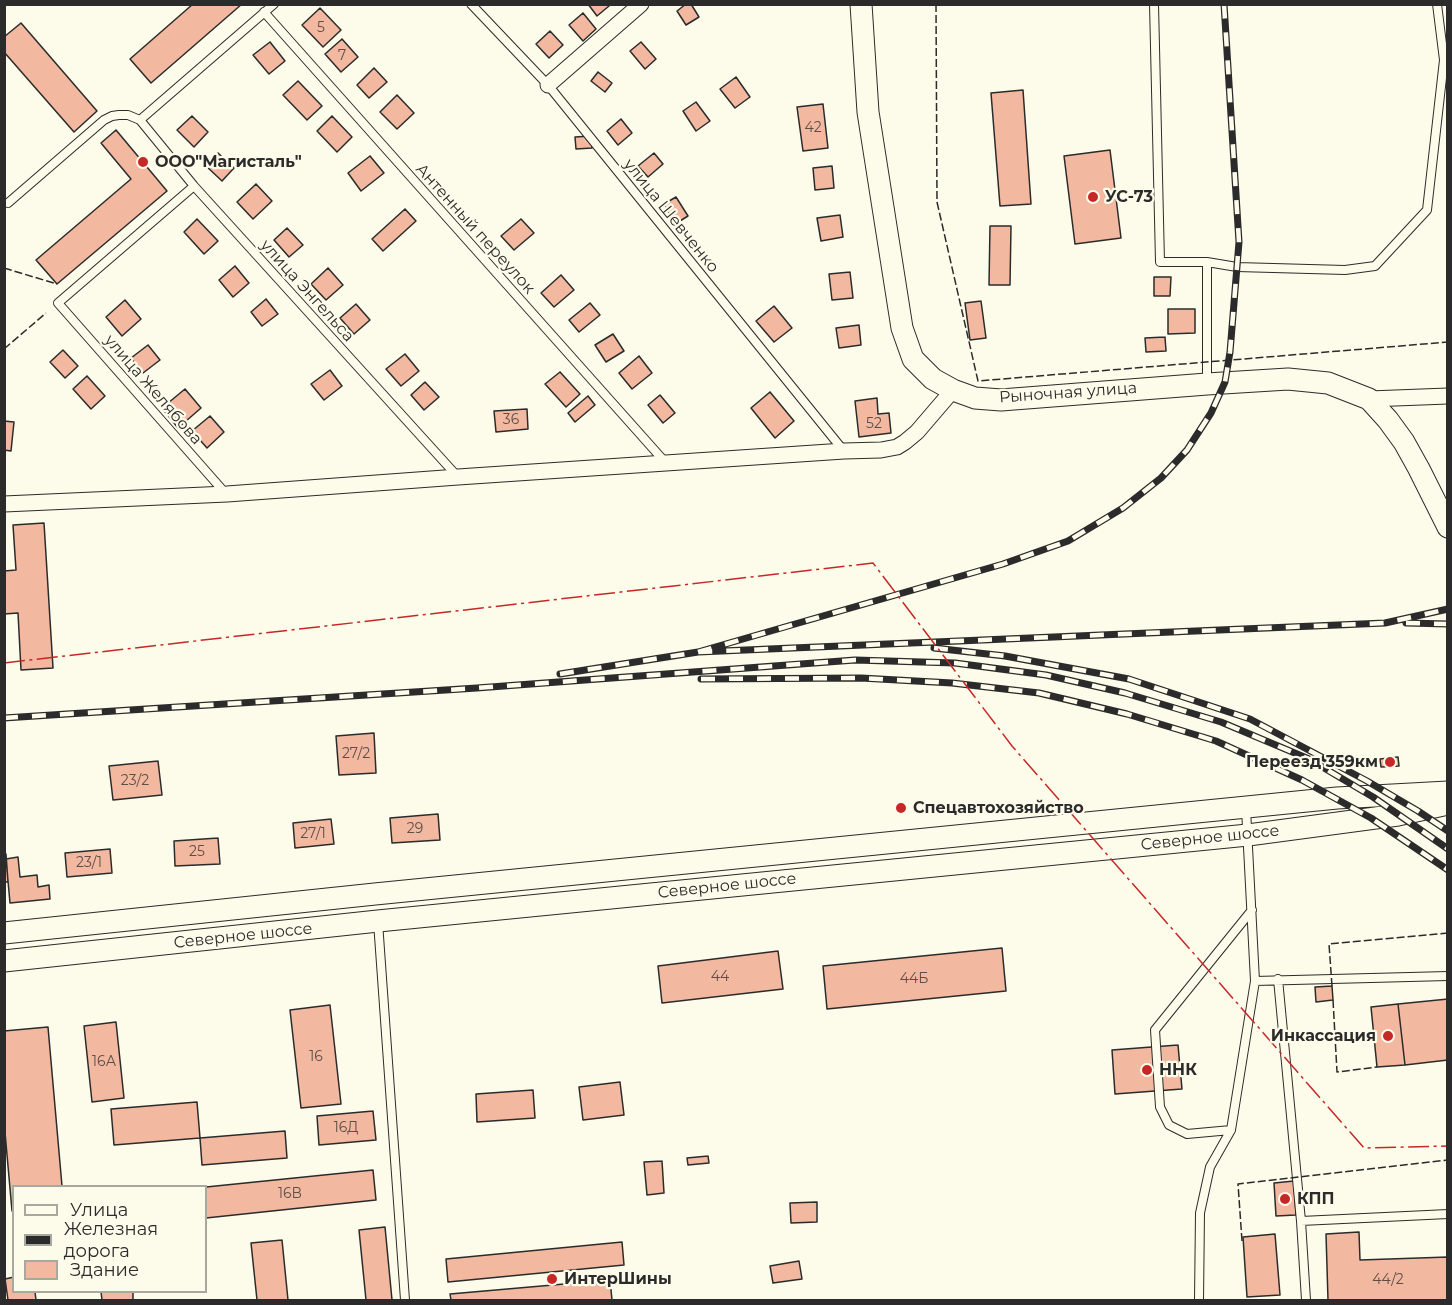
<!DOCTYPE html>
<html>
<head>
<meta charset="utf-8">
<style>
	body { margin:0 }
	#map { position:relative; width:1452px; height:1305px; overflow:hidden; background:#fdfbea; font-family:Montserrat,sans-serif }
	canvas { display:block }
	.frame { position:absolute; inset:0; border:6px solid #2b2b2b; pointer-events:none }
	.legend { position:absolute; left:12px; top:1185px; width:195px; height:108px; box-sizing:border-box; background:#fdfbea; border:2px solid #a9a89e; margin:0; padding:8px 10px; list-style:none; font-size:18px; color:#2b2b2b }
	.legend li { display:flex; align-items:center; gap:12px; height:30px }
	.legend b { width:30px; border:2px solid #a9a89e }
</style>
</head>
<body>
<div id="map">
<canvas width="1452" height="1305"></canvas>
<div class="frame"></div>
<ul class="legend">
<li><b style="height:8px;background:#fdfbea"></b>Улица</li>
<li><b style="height:8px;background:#2b2b2b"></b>Железная дорога</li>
<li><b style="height:16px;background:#f2b8a0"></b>Здание</li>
</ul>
</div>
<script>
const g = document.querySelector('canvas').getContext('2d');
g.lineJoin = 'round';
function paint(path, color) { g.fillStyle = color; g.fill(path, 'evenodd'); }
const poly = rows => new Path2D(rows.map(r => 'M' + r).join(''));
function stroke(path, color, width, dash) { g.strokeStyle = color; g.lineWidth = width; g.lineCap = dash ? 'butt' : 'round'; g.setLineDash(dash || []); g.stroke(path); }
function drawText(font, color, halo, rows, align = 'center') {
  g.font = font + ' Montserrat,sans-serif'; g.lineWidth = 4.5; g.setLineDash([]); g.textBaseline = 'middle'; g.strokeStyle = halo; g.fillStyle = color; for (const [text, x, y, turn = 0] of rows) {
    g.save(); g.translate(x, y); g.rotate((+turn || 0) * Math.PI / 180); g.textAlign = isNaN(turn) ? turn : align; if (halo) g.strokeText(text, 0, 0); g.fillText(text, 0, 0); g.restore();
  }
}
const building = poly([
	[193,4,242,4,151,83,130,59,193,4],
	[588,4,608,4,609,6,597,16,588,4],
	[686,4,691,4,699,17,686,25,677,11,686,4],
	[320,8,341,30,323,47,302,25,320,8],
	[583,13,596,29,583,41,569,25,583,13],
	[21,23,97,111,74,132,4,52,4,37,21,23],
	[550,31,563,45,549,58,536,44,550,31],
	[342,39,358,57,341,72,325,54,342,39],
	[270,42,285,61,269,74,253,55,270,42],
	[641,42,656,59,645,69,630,51,641,42],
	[374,68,387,82,369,98,357,85,374,68],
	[598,72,612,83,605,92,591,81,598,72],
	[736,77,750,97,735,108,720,89,736,77],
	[298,81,322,106,307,120,283,95,298,81],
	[1023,90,1031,204,1000,206,991,93,1023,90],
	[397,95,414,113,397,129,380,112,397,95],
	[696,102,710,121,696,131,683,111,696,102],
	[823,104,828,148,803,151,797,107,823,104],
	[192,116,208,132,194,147,177,130,192,116],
	[332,116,352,137,337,152,317,131,332,116],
	[621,119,632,133,618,145,607,131,621,119],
	[116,130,167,191,57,284,36,260,131,179,101,143,116,130],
	[591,136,592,148,576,149,575,137,591,136],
	[1110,150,1121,238,1075,244,1064,156,1110,150],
	[218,153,234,168,222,181,206,166,218,153],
	[654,153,663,164,648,177,638,166,654,153],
	[370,156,384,173,361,191,348,173,370,156],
	[832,166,834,188,815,190,813,168,832,166],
	[256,184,272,201,253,219,237,202,256,184],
	[676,197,688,216,675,224,664,204,676,197],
	[405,209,416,221,383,251,372,239,405,209],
	[840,215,843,237,821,241,817,218,840,215],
	[197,219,218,241,204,254,184,232,197,219],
	[521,219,534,233,514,250,501,236,521,219],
	[990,226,1011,226,1010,285,989,285,990,226],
	[287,228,303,245,289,257,274,240,287,228],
	[235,266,249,283,233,297,219,280,235,266],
	[328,268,343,285,326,300,311,284,328,268],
	[850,272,853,298,832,300,829,274,850,272],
	[561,275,574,290,554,307,541,293,561,275],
	[1154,277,1171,277,1170,296,1154,296,1154,277],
	[266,299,278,314,262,326,251,312,266,299],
	[125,300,141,319,122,336,106,317,125,300],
	[981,301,986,338,970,340,965,303,981,301],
	[590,303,600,315,579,332,569,320,590,303],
	[356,304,370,320,354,334,340,318,356,304],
	[774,306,792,328,774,342,756,321,774,306],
	[1168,309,1195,309,1195,333,1168,334,1168,309],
	[859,325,861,345,839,348,836,328,859,325],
	[613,334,624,351,606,362,595,345,613,334],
	[1165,337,1166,351,1146,352,1145,338,1165,337],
	[148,345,160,360,143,373,131,358,148,345],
	[63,350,78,366,65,378,50,362,63,350],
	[405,354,419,371,401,386,386,369,405,354],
	[639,356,652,373,632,389,619,373,639,356],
	[330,370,342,386,324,400,311,384,330,370],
	[560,372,580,394,566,407,545,384,560,372],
	[87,376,105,396,91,409,73,389,87,376],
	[425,382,439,397,424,410,411,395,425,382],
	[185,389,201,408,178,428,162,408,185,389],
	[770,392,794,421,775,438,751,408,770,392],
	[660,395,675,413,663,423,648,405,660,395],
	[588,396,595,405,575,422,568,413,588,396],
	[877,398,878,414,889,413,891,433,859,437,855,401,877,398],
	[527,409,528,429,496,432,494,411,527,409],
	[210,416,224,432,207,448,192,431,210,416],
	[4,421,14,422,11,451,4,450,4,421],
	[44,523,53,668,21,670,18,613,4,614,4,571,16,570,13,525,44,523],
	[374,733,376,773,339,775,336,736,374,733],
	[1398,757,1399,766,1381,767,1380,759,1398,757],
	[158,761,162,795,113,800,109,766,158,761],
	[438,814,440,840,392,843,390,818,438,814],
	[331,819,334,844,295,848,293,823,331,819],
	[218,838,220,864,175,866,174,841,218,838],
	[110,849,112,873,67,877,65,853,110,849],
	[4,854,6,854,8,882,4,882,4,854],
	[18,857,20,877,37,875,38,887,49,885,50,899,10,903,6,859,18,857],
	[1002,948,1006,991,827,1009,823,966,1002,948],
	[778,951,783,989,662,1003,658,966,778,951],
	[1332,986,1333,1000,1316,1002,1315,987,1332,986],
	[1448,999,1448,1060,1405,1065,1398,1004,1448,999],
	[1398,1004,1405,1065,1377,1067,1371,1007,1398,1004],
	[330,1005,341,1104,301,1108,290,1010,330,1005],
	[116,1022,124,1098,92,1102,84,1026,116,1022],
	[48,1027,62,1186,14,1186,14,1211,12,1211,4,1121,4,1031,48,1027],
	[1178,1045,1182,1089,1115,1094,1112,1050,1178,1045],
	[620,1082,624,1115,583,1120,579,1087,620,1082],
	[533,1090,535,1118,477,1122,476,1094,533,1090],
	[197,1102,200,1138,114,1145,111,1109,197,1102],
	[373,1111,376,1140,319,1145,317,1116,373,1111],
	[285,1131,287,1158,202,1165,200,1138,285,1131],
	[708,1156,709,1163,688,1165,687,1158,708,1156],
	[662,1161,664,1193,647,1195,644,1162,662,1161],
	[373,1170,376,1200,206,1218,206,1187,373,1170],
	[1294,1181,1296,1215,1276,1216,1274,1183,1294,1181],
	[817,1202,817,1222,791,1223,790,1203,817,1202],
	[385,1227,392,1300,366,1300,359,1230,385,1227],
	[1359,1232,1360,1260,1448,1257,1448,1300,1328,1300,1326,1234,1359,1232],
	[1275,1234,1280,1295,1247,1297,1243,1237,1275,1234],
	[282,1240,288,1300,257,1300,251,1243,282,1240],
	[622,1242,624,1265,448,1282,446,1259,622,1242],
	[799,1261,802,1279,773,1283,770,1266,799,1261],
	[14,1277,14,1292,35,1292,36,1300,8,1300,5,1279,14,1277],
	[610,1280,612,1300,451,1300,450,1294,610,1280],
	[101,1292,133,1292,133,1300,102,1300,101,1292]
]);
const lane = poly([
	[471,4,548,85,843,450],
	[1154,4,1160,262,1207,262,1207,382],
	[264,12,665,462],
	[140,120,274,4],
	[194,186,58,303,226,494],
	[8,203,104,120,112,116,119,115,128,115,140,120,194,186,457,476],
	[1207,262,1237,267,1345,270,1375,266,1427,210,1444,60,1437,4],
	[378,922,405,1300],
	[1278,979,1301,1221,1448,1214],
	[1255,981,1448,976],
	[1231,1130,1187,1134,1169,1125,1160,1107,1155,1030,1252,910],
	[1301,1221,1306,1300],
	[1199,1300,1200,1213,1210,1167,1231,1130,1255,981,1246,809]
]);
const street = poly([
	[548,85,641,4],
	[1369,399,1448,396],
	[4,504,227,494,458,477,844,451,881,450,897,447,905,442,917,432,953,390]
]);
const secondary = poly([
	[861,4,868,112,902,328,913,359,933,379,953,390,975,398,1001,400,1207,384,1288,379,1328,383,1369,399,1388,420,1404,442,1419,469,1448,527],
	[4,933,375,894,1337,798,1448,792],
	[4,961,378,921,1248,835,1398,815,1448,804]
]);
const rail = poly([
	[1406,623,1448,624],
	[934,648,1005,656,1129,679,1250,719,1367,781,1418,811,1448,831],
	[698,652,1003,564,1068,541,1123,508,1161,478,1187,450,1211,413,1225,382,1230,352,1239,242,1224,4],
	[560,674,698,652,1385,623,1448,609],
	[701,679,861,678,952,683,1039,693,1127,714,1216,741,1302,780,1371,818,1448,870],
	[4,718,477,688,855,660,955,663,1046,675,1125,693,1221,722,1309,759,1373,797,1448,849]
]);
const fence = poly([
	[936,4,937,202,978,381,1448,342],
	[4,268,57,284],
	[4,349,46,313],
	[1332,986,1329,944,1448,933],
	[1333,1000,1337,1072,1377,1067],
	[1242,1241,1238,1184,1448,1160]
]);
const power = poly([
	[4,663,873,563,1012,746,1364,1148,1448,1146]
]);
const markers = [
	[143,162,6,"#c62828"],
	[1093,197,6,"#c62828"],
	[1390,762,6,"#c62828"],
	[901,808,6,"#c62828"],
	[1388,1036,6,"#c62828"],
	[1147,1070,6,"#c62828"],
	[1285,1199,6,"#c62828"],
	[552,1279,6,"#c62828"]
];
const numberNames = [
	["5",321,28],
	["7",342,56],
	["42",813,128],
	["36",511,420],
	["52",874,424],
	["27/2",356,754],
	["23/2",135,781],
	["29",415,829],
	["27/1",313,834],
	["25",197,852],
	["23/1",89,863],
	["44",720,977],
	["44Б",914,979],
	["16",316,1057],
	["16А",104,1062],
	["16Д",346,1128],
	["16В",290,1194],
	["44/2",1388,1280]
];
const poiNames = [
	["ООО\"Магисталь\"",155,162],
	["УС-73",1105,197],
	["Переезд 359км",1378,762,"right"],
	["Спецавтохозяйство",913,808],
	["Инкассация",1376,1036,"right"],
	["ННК",1159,1070],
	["КПП",1297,1199],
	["ИнтерШины",564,1279]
];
const streetNames = [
	["улица Шевченко",671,216,51],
	["Антенный переулок",475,229,48],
	["улица Энгельса",307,291,48],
	["улица Желябова",153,390,49],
	["Рыночная улица",1068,393,-4],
	["Северное шоссе",1210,838,-6],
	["Северное шоссе",727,886,-6],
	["Северное шоссе",243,936,-6]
];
paint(building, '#f2b8a0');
stroke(building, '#2b2b2b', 1.5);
stroke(lane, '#2b2b2b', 10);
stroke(street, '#2b2b2b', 17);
stroke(secondary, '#2b2b2b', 23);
stroke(lane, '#fdfbea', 8);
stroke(street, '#fdfbea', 15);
stroke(secondary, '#fdfbea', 21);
stroke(rail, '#2b2b2b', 7);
stroke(rail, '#fdfbea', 4.5, [14]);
stroke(fence, '#2b2b2b', 1.5, [8, 3]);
stroke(power, '#c62828', 1.5, [21, 4.5, 3, 4.5]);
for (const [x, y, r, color] of markers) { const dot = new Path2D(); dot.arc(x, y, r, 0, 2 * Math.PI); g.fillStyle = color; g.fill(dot); stroke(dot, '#fdfbea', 2); }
drawText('14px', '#5d4e48', null, numberNames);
drawText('bold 16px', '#2b2b2b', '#fdfbea', poiNames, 'left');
drawText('16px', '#2b2b2b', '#fdfbea', streetNames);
</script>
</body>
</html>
